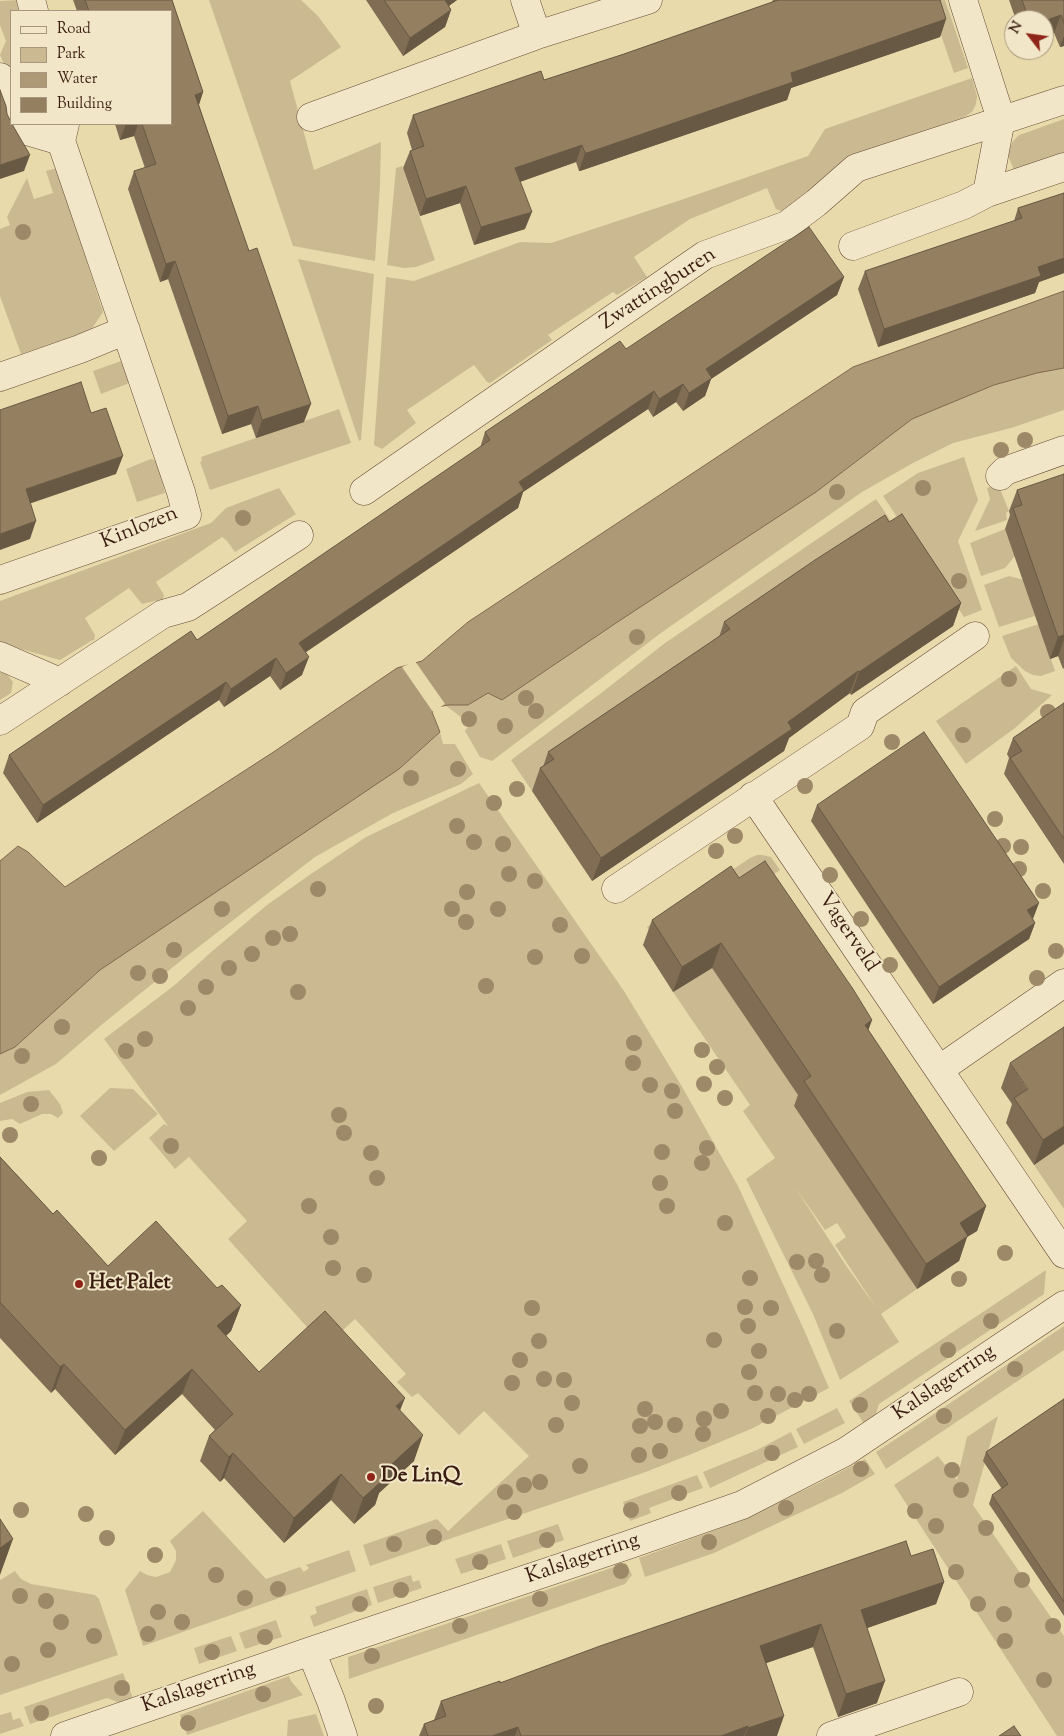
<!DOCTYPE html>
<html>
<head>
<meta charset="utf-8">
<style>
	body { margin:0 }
	#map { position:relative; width:1064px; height:1736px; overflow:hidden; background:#e9daab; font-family:"Sorts Mill Goudy",serif }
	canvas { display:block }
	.legend { position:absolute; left:10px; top:10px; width:162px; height:115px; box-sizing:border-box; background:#f1e7c8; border:1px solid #a8967e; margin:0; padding:6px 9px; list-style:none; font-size:15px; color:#3a1c10 }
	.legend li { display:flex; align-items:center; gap:10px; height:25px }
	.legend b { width:25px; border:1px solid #a8967e }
	.north { position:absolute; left:1004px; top:10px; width:50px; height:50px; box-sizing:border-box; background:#f1e7c8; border:1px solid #a8967e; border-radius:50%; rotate:300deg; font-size:14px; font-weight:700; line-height:20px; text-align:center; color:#3a1c10 }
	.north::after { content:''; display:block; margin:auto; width:18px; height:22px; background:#8f2418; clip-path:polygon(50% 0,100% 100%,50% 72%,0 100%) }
</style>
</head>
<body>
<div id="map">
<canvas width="1064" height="1736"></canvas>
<ul class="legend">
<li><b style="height:6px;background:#f1e7c8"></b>Road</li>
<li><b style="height:14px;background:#cbba91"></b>Park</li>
<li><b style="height:14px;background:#ae9976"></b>Water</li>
<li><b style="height:14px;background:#957f61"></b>Building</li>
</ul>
<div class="north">N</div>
</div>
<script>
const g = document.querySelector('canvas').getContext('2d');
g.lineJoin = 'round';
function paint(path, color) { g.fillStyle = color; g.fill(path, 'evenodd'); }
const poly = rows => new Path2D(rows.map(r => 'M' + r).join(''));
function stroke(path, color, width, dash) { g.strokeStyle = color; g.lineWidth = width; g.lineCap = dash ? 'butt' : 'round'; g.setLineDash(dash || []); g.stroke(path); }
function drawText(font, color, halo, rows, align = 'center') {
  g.font = font + ' "Sorts Mill Goudy",serif'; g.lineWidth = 4; g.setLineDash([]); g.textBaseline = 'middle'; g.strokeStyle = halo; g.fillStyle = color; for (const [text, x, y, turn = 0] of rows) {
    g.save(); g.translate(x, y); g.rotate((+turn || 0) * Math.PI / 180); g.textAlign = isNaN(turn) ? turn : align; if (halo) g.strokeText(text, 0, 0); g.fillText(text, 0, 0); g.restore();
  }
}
const green = poly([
	[20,0,21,3,18,11,11,11,11,69,4,64,0,55,6,41,0,25,0,1],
	[209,0,301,0,318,16,341,47,290,81,314,170,381,142,380,185,375,261,293,246],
	[929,0,945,0,968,68,954,73],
	[972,78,977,96,976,104,972,112,964,117,844,160,783,212,776,209,767,188,690,219,634,257,647,277,617,295,613,292,548,335,552,340,490,383,487,382,474,365,407,410,416,423,382,449,374,445,386,277,414,281,520,242,551,243,681,200,808,156,825,129],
	[1064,119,1064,155,1014,170,1009,158,1009,150,1013,141,1019,135,1028,132],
	[402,166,435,260,416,267,404,268,387,265,396,168],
	[57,168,103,312,91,330,21,354,0,296,0,229,10,225,7,217,27,178,34,199,53,193,46,171],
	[298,259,374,274,361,440,359,441],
	[121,361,130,381,127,384,101,394,93,371],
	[1064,368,1064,410,1011,428,953,443,913,463,862,492,661,633,492,761,480,757,465,731,470,724,445,705,468,705,488,693,502,700,619,621,816,492,912,419,994,385,1037,373],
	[339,409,351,443,210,490,200,462,202,461,201,457],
	[964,457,978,500,958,541,982,610,964,617,883,496,918,473],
	[151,459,157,461,165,493,137,502,126,469],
	[998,484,1009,511,1006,513,1007,520,975,531,990,499,987,488],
	[279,488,296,514,235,552,227,541,222,537,156,582,164,595,163,599,142,604,129,588,85,618,95,635,94,640,91,641,60,660,0,643,0,601,211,523,226,508],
	[876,499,899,533,532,791,511,760,600,694,665,643],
	[1005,529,1015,556,1005,568,981,576,970,543],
	[1009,576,1024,580,1035,616,999,627,984,585],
	[1039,624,1055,671,1041,676,1033,675,1025,671,1011,658,1002,636],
	[1016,666,1031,689,1052,695,1015,728,966,764,936,721],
	[0,672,7,674,13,682,11,693,0,700],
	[440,732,443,744,455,744,473,774,461,784,393,813,315,857,183,959,105,1022,56,1064,0,1095,0,1054,15,1047,100,970,399,769],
	[479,783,624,991,681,1085,738,1186,805,1332,829,1388,751,1429,689,1455,643,1473,370,1566,363,1545,437,1519,448,1531,529,1456,484,1411,459,1435,418,1393,412,1397,397,1382,406,1374,355,1319,331,1341,315,1336,228,1239,247,1221,189,1157,175,1169,149,1138,164,1124,168,1126,104,1039,176,984,210,953,267,905,308,876,366,837],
	[757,855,762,855,771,857,780,870,757,886,803,1101,795,1106,917,1289,881,1314,899,1342,840,1380,813,1314,746,1179,775,1158,743,1111,750,1105,673,992,684,984,647,927,750,858],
	[795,1187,825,1230,837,1223,846,1237,835,1245,877,1309,845,1264],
	[110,1088,133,1089,158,1114,114,1151,80,1116],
	[49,1090,60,1104,63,1113,58,1118,51,1114,42,1114,20,1124,12,1119,0,1121,0,1103,27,1092],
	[1064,1144,1064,1209,1034,1165],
	[1046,1270,1044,1294,879,1404,874,1421,867,1428,849,1401],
	[1064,1326,1064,1350,886,1469,876,1452,925,1420],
	[837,1408,845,1423,804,1444,796,1429],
	[998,1416,973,1505,1064,1636,1064,1736,1057,1736,894,1485,938,1456,957,1480,967,1437],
	[791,1432,798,1447,710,1488,703,1472,757,1450],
	[865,1459,875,1474,842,1493,714,1553,645,1577,639,1558,718,1529,769,1507,817,1484],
	[697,1475,703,1488,649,1508,651,1513,630,1521,623,1502],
	[203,1511,266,1579,300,1567,304,1572,309,1568,306,1565,349,1550,356,1571,143,1646,125,1590,140,1571,147,1575,156,1577,170,1572,176,1560,176,1551,170,1541],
	[558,1524,564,1540,513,1558,507,1541],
	[501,1544,506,1559,461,1574,455,1559],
	[626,1563,632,1575,625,1584,349,1679,348,1657],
	[15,1571,21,1579,31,1584,95,1595,99,1599,118,1655,0,1695,0,1580],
	[411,1575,413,1582,419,1580,422,1588,378,1603,373,1587],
	[367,1589,372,1605,314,1627,310,1616,317,1613,315,1607],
	[276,1620,282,1637,245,1649,239,1633],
	[231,1636,237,1651,199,1664,194,1648],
	[123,1673,135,1703,127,1706,107,1698,30,1724,24,1707],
	[289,1676,291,1681,303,1695,187,1735,180,1715],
	[11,1712,13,1720,20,1718,24,1726,0,1734,0,1715],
	[316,1714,324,1736,287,1736,288,1720]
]);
const water = poly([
	[1064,291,1064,368,1037,373,994,385,912,419,816,492,619,621,502,700,488,693,468,705,448,705,437,707,432,712,440,732,399,769,100,970,15,1047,0,1054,0,861,18,846,28,852,65,887,275,751,397,668,422,661,468,622,853,367,1064,291]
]);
const pier = poly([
	[415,661,445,704,433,712,402,667]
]);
const minor = poly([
	[31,0,34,11],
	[525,0,537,35],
	[963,0,1001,119,987,193],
	[0,77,11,111],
	[311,117,537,35,648,0],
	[15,124,17,128,61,141],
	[853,246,964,205,987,193,1064,167],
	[0,377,80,349,126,330],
	[1000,476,1005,471,1064,450],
	[364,491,705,255,787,225,816,203,856,168,1064,100],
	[0,580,187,515,181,492,61,141,65,124],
	[0,656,60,682],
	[0,721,163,614,188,607,299,535],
	[753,796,1064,1254],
	[616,889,860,726,865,712,975,636],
	[940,1069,1064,983],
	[311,1651,331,1701,343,1736],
	[65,1736,311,1651,628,1545,742,1505,845,1452,1064,1305],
	[831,1736,959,1692]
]);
const trees = [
	[23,232],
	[1025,440],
	[1001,450],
	[923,488],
	[837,492],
	[243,518],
	[959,581],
	[637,637],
	[1009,679],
	[526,698],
	[536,711],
	[1048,712],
	[469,719],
	[505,726],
	[963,735],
	[892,742],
	[458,769],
	[411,778],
	[805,786],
	[517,789],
	[494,803],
	[995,819],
	[457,826],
	[735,836],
	[474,842],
	[503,844],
	[1003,846],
	[1021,847],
	[716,851],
	[1019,869],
	[509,874],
	[830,875],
	[535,881],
	[318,889],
	[1043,891],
	[467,892],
	[222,909],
	[452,909],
	[498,909],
	[861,919],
	[466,922],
	[560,925],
	[290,934],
	[273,938],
	[174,950],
	[1056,951],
	[252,954],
	[582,956],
	[535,957],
	[890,965],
	[229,968],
	[138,973],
	[160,976],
	[1037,978],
	[486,986],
	[206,987],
	[298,992],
	[188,1008],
	[62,1027],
	[145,1039],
	[634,1043],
	[702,1050],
	[126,1051],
	[22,1056],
	[633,1063],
	[717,1067],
	[704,1084],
	[650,1085],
	[672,1091],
	[725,1098],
	[31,1104],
	[675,1111],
	[339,1115],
	[344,1133],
	[10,1135],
	[171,1146],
	[707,1148],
	[662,1152],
	[371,1153],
	[99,1158],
	[702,1163],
	[377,1178],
	[660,1183],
	[309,1206],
	[667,1206],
	[725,1223],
	[331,1237],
	[1005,1253],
	[816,1261],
	[797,1262],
	[333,1268],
	[364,1275],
	[822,1275],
	[750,1278],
	[959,1279],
	[745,1307],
	[532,1308],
	[771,1308],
	[991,1321],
	[748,1326],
	[837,1331],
	[714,1340],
	[539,1341],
	[948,1350],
	[759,1351],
	[520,1360],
	[1015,1369],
	[749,1372],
	[544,1379],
	[564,1380],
	[512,1383],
	[755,1393],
	[778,1394],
	[809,1394],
	[795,1400],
	[572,1403],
	[860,1405],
	[645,1409],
	[721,1411],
	[768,1416],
	[944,1416],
	[704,1419],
	[655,1422],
	[556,1425],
	[675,1425],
	[640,1426],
	[703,1434],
	[660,1451],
	[772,1453],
	[639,1455],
	[580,1466],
	[861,1469],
	[952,1470],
	[540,1482],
	[524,1485],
	[961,1490],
	[505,1492],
	[679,1493],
	[786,1508],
	[21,1510],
	[631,1510],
	[915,1511],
	[514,1512],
	[86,1514],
	[936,1526],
	[986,1528],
	[434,1537],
	[107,1538],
	[547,1540],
	[709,1542],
	[394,1544],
	[155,1555],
	[480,1562],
	[621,1571],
	[956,1572],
	[216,1575],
	[1022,1580],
	[278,1589],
	[401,1590],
	[20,1596],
	[245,1598],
	[540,1599],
	[46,1601],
	[360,1604],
	[978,1604],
	[158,1612],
	[1004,1614],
	[61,1622],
	[182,1622],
	[460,1626],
	[1053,1626],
	[148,1634],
	[94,1636],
	[265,1637],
	[1005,1641],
	[48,1650],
	[212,1652],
	[372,1656],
	[12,1664],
	[1044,1680],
	[122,1688],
	[263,1694],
	[376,1706],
	[41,1713],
	[188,1723]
];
const wall = poly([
	[73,0,172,0,203,92,199,105,304,422,256,438,251,424,222,434,168,279,160,282,128,189,134,171,145,168,134,136,120,140,115,124,171,124,171,11,77,11],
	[366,0,457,0,449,6,451,10,445,27,403,56],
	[773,0,940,0,946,19,940,37,791,88,787,100,580,171,579,171,576,162,520,182,525,229,474,245,460,203,420,216,403,168,410,151,412,150,407,133,413,115,544,80,624,54,772,2],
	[1009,0,1064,0,1064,46,1060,47,1054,33,1044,36,1044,20,1016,20],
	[1064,193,1064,273,1039,282,1035,293,878,347,858,289,865,271,1014,221,1018,208],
	[844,277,837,295,711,379,705,396,683,411,676,402,653,417,648,409,523,492,518,508,305,652,302,675,280,690,270,676,224,707,219,700,37,823,3,773,9,755,197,640,480,448,485,432,626,349],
	[1064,475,1064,668,1063,669,1058,656,1050,659,1005,529,1010,515,1009,511,1017,490],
	[889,522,961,603,953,626,851,695,850,693,816,718,789,738,784,751,592,881,532,791,540,768,543,767,548,752,719,637,724,622],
	[1064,703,1064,864,1004,774,1009,758,1007,754,1013,738],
	[817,805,1033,919,1035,923,1029,939,933,1004,811,821],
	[739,878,872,1020,868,1030,986,1206,977,1231,967,1237,959,1261,917,1289,794,1106,798,1095,712,968,673,992,643,945,652,920],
	[1010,1063,1064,1144,1034,1165,1006,1123,1012,1104,1001,1088],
	[0,1157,53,1214,108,1266,217,1288,241,1305,231,1331,226,1336,259,1372,400,1410,414,1461,379,1493,375,1505,354,1524,331,1500,284,1543,224,1478,220,1482,200,1461,209,1436,215,1430,182,1394,115,1455,55,1389,51,1393,0,1338],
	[1064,1399,1064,1616,989,1504,992,1495,1002,1489,983,1461,986,1452],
	[911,1556,944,1582,936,1604,867,1628,877,1703,838,1717,813,1647,766,1663,777,1736,419,1736,424,1724,434,1720,441,1701]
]);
const shadedWall = poly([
	[442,0,457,0,437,14],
	[451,10,445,27,403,56,410,38],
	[1061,15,1054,33,1044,36,1044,21],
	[946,19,940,37,791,88,787,100,580,171,579,171,585,153,791,73],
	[1064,36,1064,46,1060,47],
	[203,92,197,110,195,95],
	[126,124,138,124,134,136,120,140],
	[582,145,576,162,508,186,515,168],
	[30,155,24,171,0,179,0,165],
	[466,186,460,203,420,216,426,199],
	[532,212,525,229,474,245,481,227],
	[1064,258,1064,273,1039,282,1035,293,878,347,884,329,1038,267],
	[175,261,168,279,160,282,166,264],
	[844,277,837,295,711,379,705,396,683,411,689,393,706,369],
	[683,384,676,402,653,417,659,399],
	[654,391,648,409,523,492,518,508,293,661,299,643,519,482],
	[311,404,304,422,256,438,262,420],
	[258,406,251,424,222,434,228,416],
	[123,456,116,474,20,507,26,489],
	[36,521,30,539,0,550,0,534],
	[961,603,953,626,851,695,859,672],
	[1064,635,1064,639,1058,656,1050,659,1058,637],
	[309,657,302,675,280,690,286,673],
	[276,658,270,676,224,707,231,689],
	[858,671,850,693,789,738,784,751,592,881,601,858],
	[226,682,219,700,37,823,43,805],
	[1039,903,1033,919,1027,910],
	[1035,923,1029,939,933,1004,939,987],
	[721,943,712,968,673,992,682,967],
	[872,1020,863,1045,865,1025],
	[1064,1126,1064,1144,1034,1165,1043,1140],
	[986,1206,977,1231,967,1237,959,1261,917,1289,926,1264,960,1223],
	[241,1305,231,1331,208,1352,217,1326],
	[64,1364,55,1389,51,1393,60,1367],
	[192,1369,182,1394,115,1455,125,1430],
	[405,1398,395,1423,396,1406],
	[423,1435,414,1461,379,1493,375,1505,354,1524,363,1498,380,1475],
	[233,1453,224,1478,220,1482,229,1457],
	[341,1474,331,1500,284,1543,294,1518],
	[13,1539,0,1575,0,1548],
	[944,1582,936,1604,853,1633,861,1610],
	[821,1624,813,1647,752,1668,760,1646],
	[885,1681,877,1703,838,1717,846,1694],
	[784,1716,777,1736,745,1736,748,1728],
	[748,1726,744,1736,721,1736],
	[518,1727,515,1736,492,1736]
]);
const building = poly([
	[85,0,172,0,203,92,195,95,249,251,257,248,311,404,262,420,258,406,228,416,175,261,166,264,134,171,156,164,142,124,171,124,171,11,89,11,85,0],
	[384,0,445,0,451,10,410,38,384,0],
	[778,0,940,0,946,19,791,73,793,82,587,153,585,153,582,145,515,168,532,212,481,227,466,186,426,199,410,151,424,146,413,115,541,71,544,80,624,54,778,0],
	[1022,0,1064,0,1064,23,1061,15,1044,21,1044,20,1029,20,1022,0],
	[0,90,6,106,7,114,11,122,11,124,12,124,30,155,0,165,0,90],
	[1064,193,1064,258,1038,267,1041,276,884,329,865,271,1022,218,1018,208,1064,193],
	[809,227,844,277,706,369,712,378,689,393,683,384,659,399,654,391,519,482,524,490,299,643,309,657,286,673,276,658,231,689,226,682,43,805,9,755,191,631,197,640,490,440,485,432,620,341,626,349,809,227],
	[81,382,91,413,106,408,123,456,26,489,36,521,0,534,0,410,81,382],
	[1064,474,1064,635,1058,637,1013,508,1022,505,1017,490,1064,474],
	[902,514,961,603,859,672,858,671,824,696,788,722,792,729,601,858,540,768,554,759,548,752,730,629,724,622,815,560,885,515,889,522,902,514],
	[1064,703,1064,839,1010,758,1022,751,1013,738,1064,703],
	[924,732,1039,903,1027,910,1035,923,939,987,817,805,924,732],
	[765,861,853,989,872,1020,865,1025,986,1206,960,1223,968,1236,926,1264,804,1081,811,1076,721,943,682,967,652,920,731,866,739,878,765,861],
	[1064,1027,1064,1126,1043,1140,1014,1098,1028,1089,1010,1063,1064,1027],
	[0,1157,53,1214,57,1210,108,1266,156,1221,217,1288,222,1285,241,1305,217,1326,259,1372,325,1311,405,1398,396,1406,423,1435,380,1475,384,1479,363,1498,341,1474,294,1518,233,1453,229,1457,209,1436,233,1414,192,1369,125,1430,64,1364,60,1367,0,1302,0,1157],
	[1064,1399,1064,1602,992,1495,1008,1484,986,1452,1064,1399],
	[0,1519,13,1539,0,1548,0,1519],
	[906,1541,911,1556,933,1549,944,1582,861,1610,885,1681,846,1694,821,1624,760,1646,784,1716,748,1728,748,1726,721,1736,521,1736,518,1727,492,1736,428,1736,424,1724,446,1716,441,1701,500,1681,500,1683,600,1646,906,1541],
	[1014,1726,1021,1736,999,1736,1014,1726]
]);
const markers = [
	[79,1284,5,"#8f2418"],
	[371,1477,5,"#8f2418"]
];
const streetNames = [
	["Zwattingburen",659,290,-33],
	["Kinlozen",140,529,-22],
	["Vagerveld",847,933,56],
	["Kalslagerring",945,1384,-34],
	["Kalslagerring",583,1560,-19],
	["Kalslagerring",199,1689,-19]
];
const poiNames = [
	["Het Palet",89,1284],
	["De LinQ",381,1477]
];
paint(green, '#cbba91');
paint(water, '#ae9976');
stroke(water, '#80674d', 1);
paint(pier, '#e9daab');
stroke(minor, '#664c37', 29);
stroke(minor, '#f1e7c8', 28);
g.fillStyle = '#9d8867';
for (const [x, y] of trees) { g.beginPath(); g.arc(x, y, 8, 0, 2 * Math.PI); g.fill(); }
paint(wall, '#806d53');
paint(shadedWall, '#685944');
paint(building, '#957f61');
stroke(building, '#685944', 1);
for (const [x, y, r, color] of markers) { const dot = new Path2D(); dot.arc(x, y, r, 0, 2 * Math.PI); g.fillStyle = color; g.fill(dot); stroke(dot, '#f1e7c8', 2); }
drawText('21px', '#3a1c10', '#f1e7c8', streetNames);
drawText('bold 21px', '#3a1c10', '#f1e7c8', poiNames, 'left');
</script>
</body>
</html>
